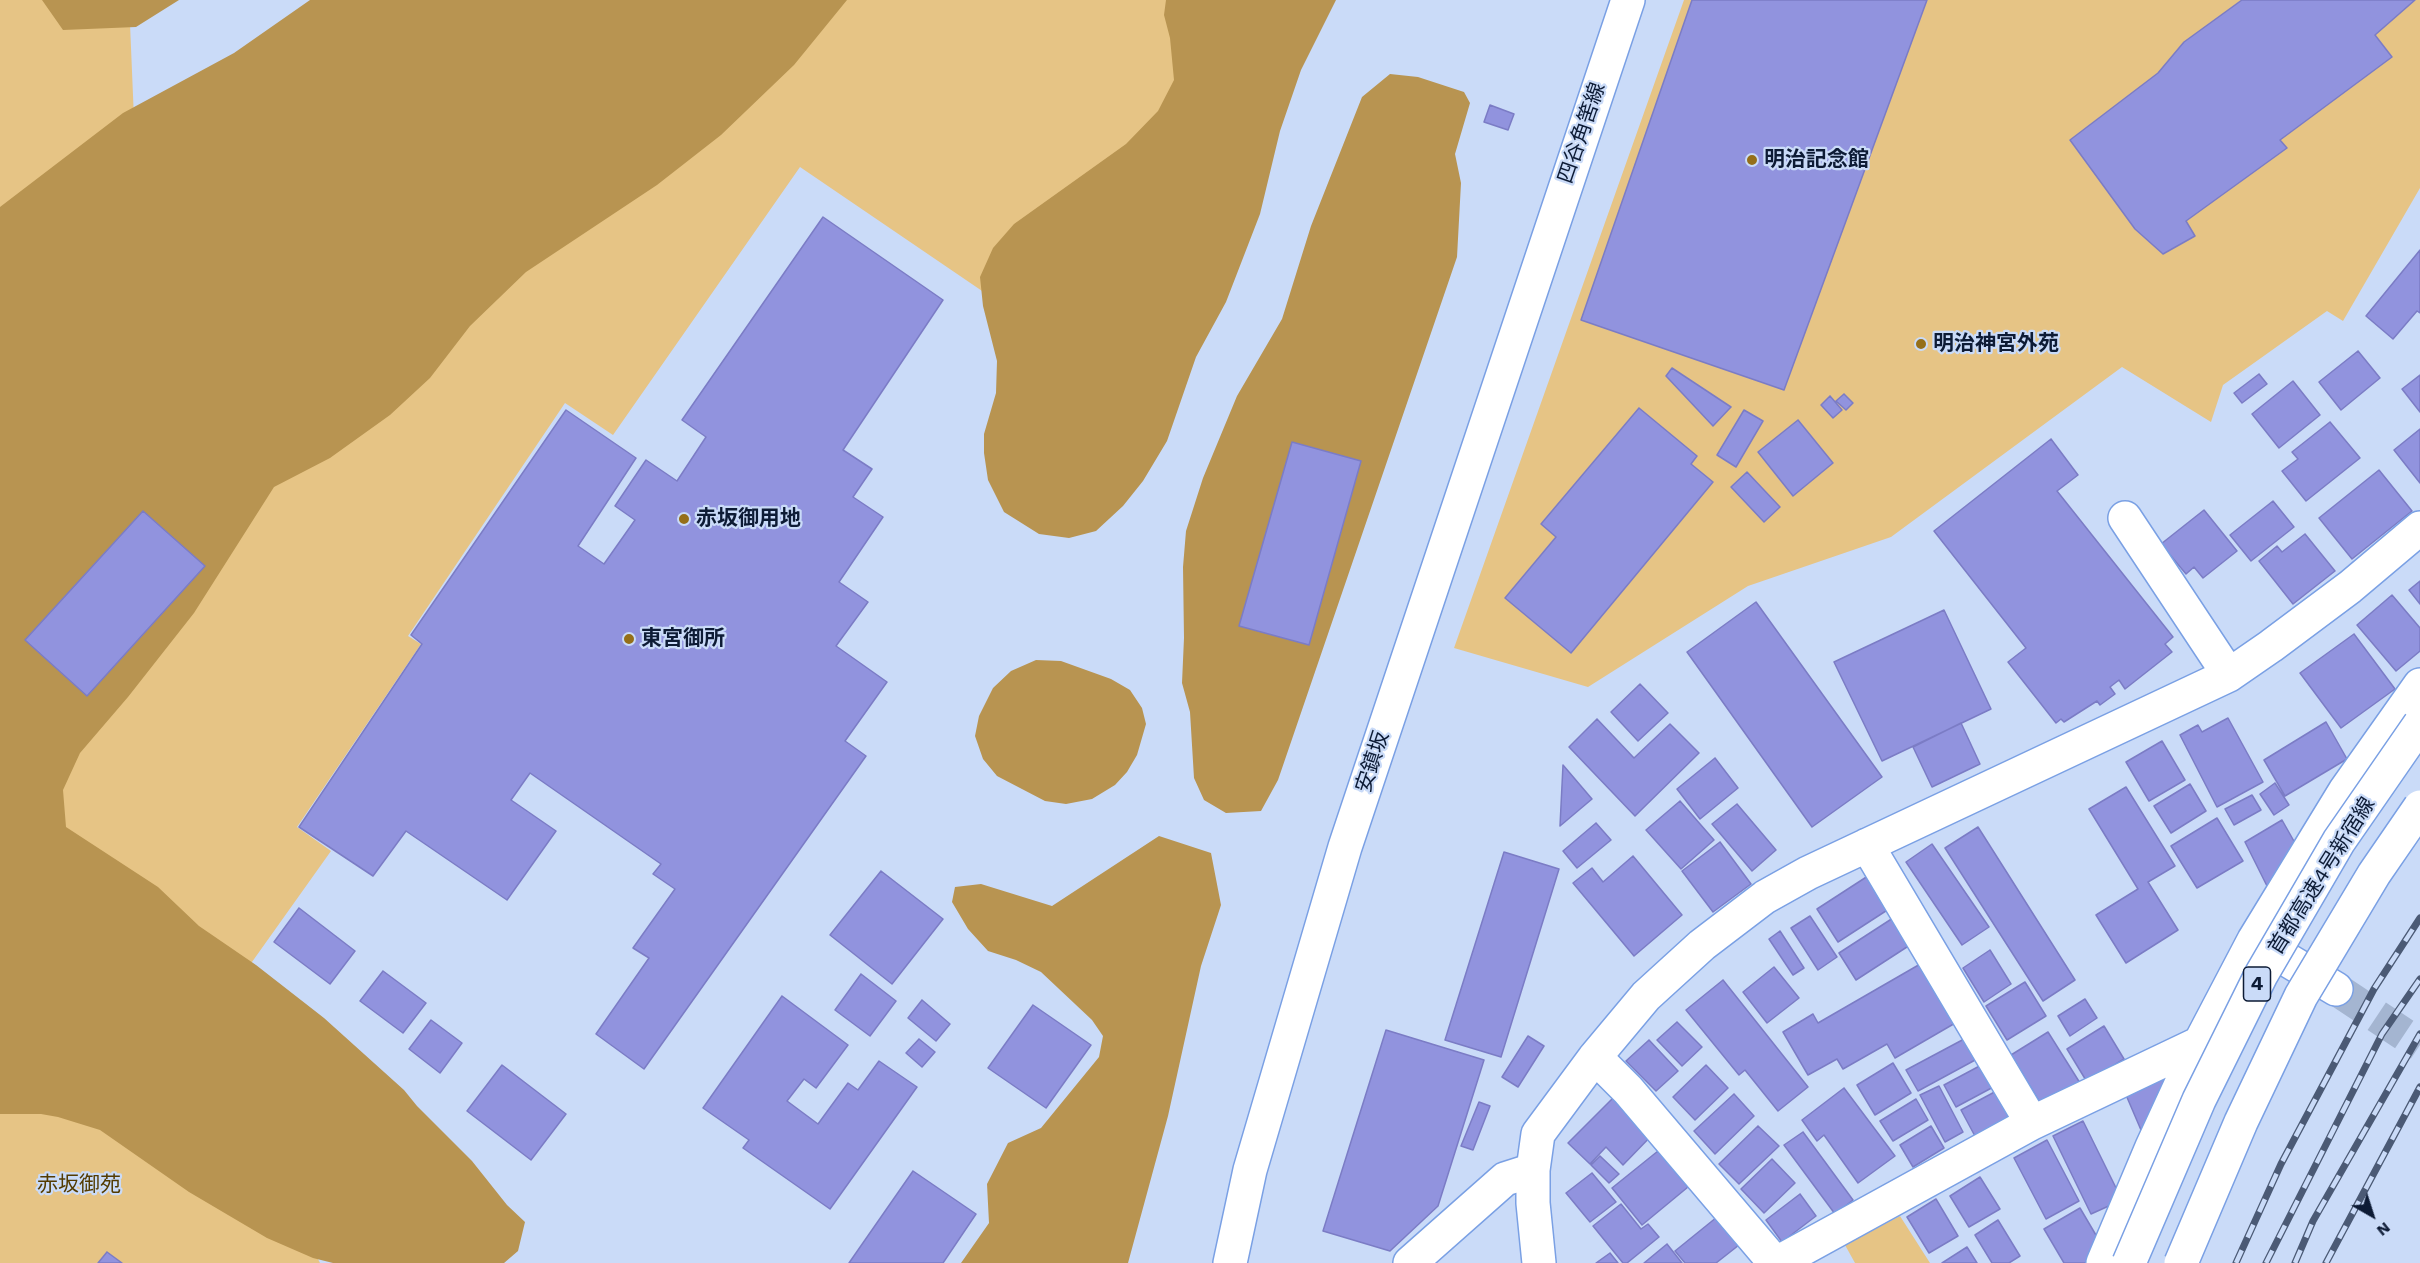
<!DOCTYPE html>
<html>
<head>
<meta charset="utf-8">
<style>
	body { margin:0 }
	#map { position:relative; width:2420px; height:1263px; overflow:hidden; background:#cadbf8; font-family:"Work Sans",sans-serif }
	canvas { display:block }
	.north { position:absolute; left:2342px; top:1185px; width:60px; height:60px; -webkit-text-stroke:4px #cadbf8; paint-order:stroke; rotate:141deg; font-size:16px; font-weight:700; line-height:24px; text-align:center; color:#0d1b35 }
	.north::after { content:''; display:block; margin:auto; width:21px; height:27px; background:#0d1b35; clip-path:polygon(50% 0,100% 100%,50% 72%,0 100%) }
</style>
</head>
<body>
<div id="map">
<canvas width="2420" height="1263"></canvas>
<div class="north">N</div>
</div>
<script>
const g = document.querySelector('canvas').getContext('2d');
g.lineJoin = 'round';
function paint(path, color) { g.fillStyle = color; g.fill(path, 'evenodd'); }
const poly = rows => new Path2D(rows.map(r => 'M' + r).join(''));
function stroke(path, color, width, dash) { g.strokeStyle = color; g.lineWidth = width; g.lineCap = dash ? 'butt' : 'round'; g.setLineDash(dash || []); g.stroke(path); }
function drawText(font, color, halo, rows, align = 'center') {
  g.font = font + ' "Work Sans","Noto Sans JP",sans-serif'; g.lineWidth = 4.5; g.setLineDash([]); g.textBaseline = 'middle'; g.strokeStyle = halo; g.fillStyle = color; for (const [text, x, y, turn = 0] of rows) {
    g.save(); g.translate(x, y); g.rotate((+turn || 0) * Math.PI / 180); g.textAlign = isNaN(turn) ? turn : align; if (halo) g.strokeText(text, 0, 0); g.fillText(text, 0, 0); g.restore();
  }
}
const green = poly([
	[0,0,129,0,135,143,0,273],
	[667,0,1233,0,1109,207,988,295,800,167,613,435,565,403,408,636,421,644,297,827,331,851,242,976,0,785],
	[1684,0,2420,0,2420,188,2343,321,2327,311,2223,385,2211,422,2122,367,1891,537,1748,586,1588,687,1454,648],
	[0,1049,300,1223,320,1263,0,1263],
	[1900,1216,1930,1263,1855,1263,1845,1245]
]);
const forest = poly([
	[42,0,179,0,136,27,63,30],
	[310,0,847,0,794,65,721,135,657,185,526,272,470,326,430,378,390,415,330,458,274,487,194,613,128,697,80,753,63,790,66,827,158,887,199,926,256,965,324,1018,404,1090,417,1106,472,1161,507,1205,525,1222,518,1251,504,1263,333,1263,313,1258,267,1238,189,1192,100,1130,58,1117,41,1114,0,1114,0,207,123,113,234,53],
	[1166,0,1336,0,1301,70,1280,131,1260,214,1226,302,1196,357,1167,441,1143,481,1123,506,1096,531,1069,538,1039,534,1004,512,988,480,984,453,984,434,996,393,997,361,983,306,980,277,993,248,1014,224,1126,144,1158,111,1174,80,1170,38,1164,15],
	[1390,74,1418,77,1464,92,1470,103,1455,154,1461,183,1457,257,1278,780,1261,811,1226,813,1204,800,1194,778,1190,712,1182,683,1184,638,1183,567,1186,531,1203,478,1237,396,1282,319,1311,226,1362,97],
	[1036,660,1061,661,1111,679,1130,690,1142,708,1146,724,1137,755,1127,772,1115,785,1092,799,1066,804,1045,801,997,776,983,759,975,736,979,716,993,688,1011,671],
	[1159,836,1211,853,1221,905,1201,966,1168,1116,1128,1263,961,1263,989,1223,987,1184,1008,1143,1041,1128,1099,1057,1103,1036,1092,1020,1041,972,1016,960,988,951,968,929,952,902,955,887,981,884,1052,906]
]);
const building = poly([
	[1692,0,1927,0,1784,390,1581,320,1692,0],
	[2242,0,2415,0,2375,35,2392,57,2280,140,2287,148,2186,221,2195,236,2163,254,2135,229,2070,140,2158,73,2184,42,2242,0],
	[1490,105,1514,114,1508,130,1484,122,1490,105],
	[823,217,943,300,843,450,872,469,853,497,883,517,839,582,868,602,836,646,887,682,845,741,866,756,644,1069,596,1034,649,958,633,948,675,889,653,874,661,864,530,773,511,800,556,831,507,900,406,831,373,876,299,827,422,644,411,635,566,410,636,458,578,546,604,564,635,520,615,506,646,460,677,481,706,437,682,420,823,217],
	[2420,250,2420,313,2417,311,2393,339,2366,316,2420,250],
	[2358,351,2380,378,2341,410,2319,382,2358,351],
	[1672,368,1731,407,1713,426,1666,376,1672,368],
	[2259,374,2267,384,2242,403,2234,393,2259,374],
	[2420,375,2420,412,2402,389,2420,375],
	[2293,381,2320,415,2279,448,2252,414,2293,381],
	[1844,394,1853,403,1846,410,1836,401,1844,394],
	[1830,396,1842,410,1833,418,1821,405,1830,396],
	[1639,408,1697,456,1691,464,1713,482,1571,653,1505,598,1556,537,1541,524,1639,408],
	[1744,410,1763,421,1736,467,1717,455,1744,410],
	[1798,420,1833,463,1793,496,1758,452,1798,420],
	[2330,422,2360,458,2306,501,2282,471,2298,459,2292,452,2330,422],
	[2420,429,2420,483,2394,450,2420,429],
	[2051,439,2078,475,2057,491,2173,637,2165,644,2172,652,2125,689,2119,680,2110,687,2115,694,2100,705,2097,701,2064,722,2061,719,2056,723,2008,662,2026,648,1934,531,2051,439],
	[1292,442,1361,461,1309,645,1239,626,1292,442],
	[2379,470,2412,511,2352,559,2319,518,2379,470],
	[1747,472,1780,507,1764,522,1731,487,1747,472],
	[2273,501,2294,527,2251,561,2230,535,2273,501],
	[2204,510,2237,551,2203,578,2194,567,2186,574,2161,544,2204,510],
	[143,511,205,566,87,696,25,640,143,511],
	[2305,534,2335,571,2293,604,2259,561,2277,546,2282,552,2305,534],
	[2420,581,2420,604,2409,590,2420,581],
	[2392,595,2420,628,2420,651,2396,671,2357,625,2392,595],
	[1756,602,1882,777,1812,827,1687,652,1756,602],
	[1944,610,1991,709,1882,761,1834,662,1944,610],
	[2354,634,2395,689,2341,728,2300,673,2354,634],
	[1640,684,1668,713,1638,741,1611,712,1640,684],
	[2228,718,2263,782,2217,807,2180,735,2198,725,2202,732,2228,718],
	[1597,719,1634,758,1670,724,1699,753,1635,816,1569,747,1597,719],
	[2326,722,2347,759,2285,796,2264,760,2326,722],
	[1961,723,1980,764,1932,787,1913,747,1961,723],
	[2162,741,2185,780,2149,801,2126,762,2162,741],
	[1715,758,1738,788,1700,819,1677,789,1715,758],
	[1563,765,1592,799,1560,826,1563,765],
	[2275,783,2289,805,2274,815,2260,794,2275,783],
	[2190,784,2206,811,2171,833,2154,806,2190,784],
	[2126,787,2175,866,2148,882,2178,930,2126,963,2096,915,2138,889,2089,809,2126,787],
	[2252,795,2261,810,2234,825,2225,809,2252,795],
	[1680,801,1714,840,1681,869,1646,830,1680,801],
	[1737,804,1776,850,1752,871,1712,824,1737,804],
	[2217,818,2243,861,2197,888,2171,846,2217,818],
	[2282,820,2299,850,2268,888,2245,842,2282,820],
	[1596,823,1611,840,1577,868,1563,851,1596,823],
	[1978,827,2075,980,2043,1001,1945,848,1978,827],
	[1720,842,1751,884,1713,912,1682,871,1720,842],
	[1932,844,1989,927,1962,945,1906,862,1932,844],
	[1504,852,1559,869,1501,1057,1445,1040,1504,852],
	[1633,856,1682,915,1634,956,1573,883,1592,868,1603,882,1633,856],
	[881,871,943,919,892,984,830,935,881,871],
	[1871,874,1892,907,1838,942,1817,909,1871,874],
	[299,908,355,951,330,984,274,942,299,908],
	[1810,916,1837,957,1818,970,1791,928,1810,916],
	[1893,918,1910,945,1856,980,1839,953,1893,918],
	[1780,931,1804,968,1793,975,1769,939,1780,931],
	[1990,950,2011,984,1984,1002,1963,968,1990,950],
	[1922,963,1957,1022,1895,1058,1887,1044,1843,1069,1837,1059,1808,1075,1783,1032,1813,1014,1818,1023,1922,963],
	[1774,967,1799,998,1767,1023,1743,992,1774,967],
	[383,971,426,1003,403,1033,360,1001,383,971],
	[861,974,896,1001,870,1036,835,1010,861,974],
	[1723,980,1808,1087,1778,1111,1745,1070,1739,1075,1686,1010,1723,980],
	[2025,982,2046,1016,2007,1040,1986,1006,2025,982],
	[782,996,848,1045,816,1088,804,1079,787,1101,818,1124,848,1083,858,1090,879,1061,917,1087,830,1209,743,1148,749,1140,703,1108,782,996],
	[2085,999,2097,1018,2070,1036,2058,1016,2085,999],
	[922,1000,950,1024,936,1041,908,1018,922,1000],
	[1033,1005,1091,1045,1046,1108,988,1068,1033,1005],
	[431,1020,462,1043,440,1073,409,1049,431,1020],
	[1677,1022,1702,1047,1682,1066,1657,1040,1677,1022],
	[2104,1026,2124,1059,2087,1082,2067,1049,2104,1026],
	[1386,1030,1484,1060,1438,1206,1390,1251,1323,1231,1386,1030],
	[2048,1032,2080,1083,2042,1106,2011,1055,2048,1032],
	[1528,1036,1544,1046,1518,1087,1502,1077,1528,1036],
	[1966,1038,1977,1059,1918,1091,1906,1070,1966,1038],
	[919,1039,935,1052,922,1067,906,1053,919,1039],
	[1649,1040,1678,1071,1656,1091,1626,1061,1649,1040],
	[1987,1062,1999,1084,1956,1107,1944,1085,1987,1062],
	[1893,1063,1911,1093,1875,1115,1857,1085,1893,1063],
	[502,1065,566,1114,531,1160,467,1111,502,1065],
	[1706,1065,1728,1088,1695,1120,1673,1097,1706,1065],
	[2170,1076,2144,1137,2126,1095,2170,1076],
	[1939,1086,1963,1132,1945,1142,1920,1095,1939,1086],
	[1844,1088,1895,1156,1858,1183,1824,1135,1817,1141,1802,1120,1844,1088],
	[2002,1088,2017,1115,1976,1138,1961,1110,2002,1088],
	[1618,1093,1656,1131,1623,1165,1606,1147,1590,1164,1568,1143,1618,1093],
	[1734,1094,1754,1116,1715,1154,1694,1131,1734,1094],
	[1916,1099,1928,1120,1893,1141,1880,1121,1916,1099],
	[1479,1102,1490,1106,1473,1150,1461,1146,1479,1102],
	[2083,1121,2122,1200,2091,1214,2053,1136,2083,1121],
	[1758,1126,1779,1146,1739,1184,1719,1164,1758,1126],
	[1931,1126,1944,1148,1913,1167,1900,1145,1931,1126],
	[1803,1132,1853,1200,1835,1214,1784,1145,1803,1132],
	[2047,1140,2079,1201,2046,1219,2014,1158,2047,1140],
	[1658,1151,1688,1187,1642,1225,1612,1188,1658,1151],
	[1600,1156,1619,1174,1609,1183,1591,1165,1600,1156],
	[1772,1159,1795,1183,1764,1213,1741,1189,1772,1159],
	[913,1171,976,1214,943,1263,849,1263,913,1171],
	[1592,1173,1616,1202,1590,1222,1566,1193,1592,1173],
	[1980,1177,2000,1209,1969,1227,1950,1196,1980,1177],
	[1800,1194,1816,1216,1782,1242,1766,1220,1800,1194],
	[1936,1199,1958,1236,1929,1253,1907,1217,1936,1199],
	[1621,1204,1641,1229,1648,1224,1659,1237,1627,1263,1623,1263,1593,1226,1621,1204],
	[2080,1208,2103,1247,2095,1263,2064,1263,2044,1229,2080,1208],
	[1717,1217,1739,1245,1716,1263,1685,1263,1675,1251,1717,1217],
	[1998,1220,2020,1256,2009,1263,1992,1263,1975,1235,1998,1220],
	[1667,1244,1682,1263,1644,1263,1667,1244],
	[1967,1247,1977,1263,1942,1263,1967,1247],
	[107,1252,122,1263,98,1263,107,1252],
	[1610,1253,1618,1263,1596,1263,1610,1253]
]);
const minorTunnel = poly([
	[2336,989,2420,1045]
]);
const minor = poly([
	[2125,518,2229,675],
	[1867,845,2032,1123],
	[2254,940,2336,989],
	[1595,1057,1628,1090,1775,1263],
	[1410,1263,1505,1179,1533,1170],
	[1539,1263,1533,1203,1533,1170,1538,1134,1595,1057,1646,996,1702,945,1765,897,1808,873,2229,675,2271,646,2350,587,2420,528],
	[1777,1263,2032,1123,2200,1043],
	[2103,1263,2152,1147,2200,1043,2254,940,2345,791,2420,685]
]);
const major = poly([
	[1230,1263,1250,1170,1345,847,1628,0]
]);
const rail = poly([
	[2236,1263,2281,1164,2374,989,2420,918],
	[2266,1263,2382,1034,2420,979],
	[2295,1263,2313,1221,2420,1034],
	[2326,1263,2420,1087]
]);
const highwayBridge = poly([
	[2129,1263,2199,1100,2261,975,2339,841,2420,724],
	[2181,1263,2241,1122,2301,996,2374,874,2420,807]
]);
const markers = [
	[1752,160,6,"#956f19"],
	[1921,344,6,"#956f19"],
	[684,519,6,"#956f19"],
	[629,639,6,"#956f19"]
];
const shields = [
	[2257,984,27]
];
const shieldNames = [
	["4",2257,984]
];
const streetNames = [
	["四谷角筈線",1582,133,-71],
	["安鎮坂",1373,762,-72],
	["首都高速4号新宿線",2322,876,-58]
];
const poiNames = [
	["明治記念館",1764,160],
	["明治神宮外苑",1933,344],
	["赤坂御用地",696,519],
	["東宮御所",641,639]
];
const parkNames = [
	["赤坂御苑",79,1185]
];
paint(green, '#e6c485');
paint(forest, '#b89451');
paint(building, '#9193de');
stroke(building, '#7b7cc5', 1.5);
stroke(minorTunnel, '#a4b5d1', 33, [33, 16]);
stroke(minor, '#7aa0e4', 36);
stroke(major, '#7aa0e4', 36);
stroke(minor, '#fff', 33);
stroke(major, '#fff', 33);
stroke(rail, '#4b5a75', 7);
stroke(rail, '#cadbf8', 4.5, [14]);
stroke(highwayBridge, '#7aa0e4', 36, []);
stroke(highwayBridge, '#fff', 33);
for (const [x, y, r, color] of markers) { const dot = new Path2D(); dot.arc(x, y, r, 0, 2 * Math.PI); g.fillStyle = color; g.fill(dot); stroke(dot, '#cadbf8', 2); }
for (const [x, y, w] of shields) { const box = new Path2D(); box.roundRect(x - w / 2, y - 17, w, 34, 4.5); g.fillStyle = '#cadbf8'; g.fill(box); stroke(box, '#0d1b35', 1.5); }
drawText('bold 20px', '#0d1b35', null, shieldNames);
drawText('21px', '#0d1b35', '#cadbf8', streetNames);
drawText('bold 21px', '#0d1b35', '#cadbf8', poiNames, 'left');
drawText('21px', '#533b01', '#cadbf8', parkNames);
</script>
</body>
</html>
